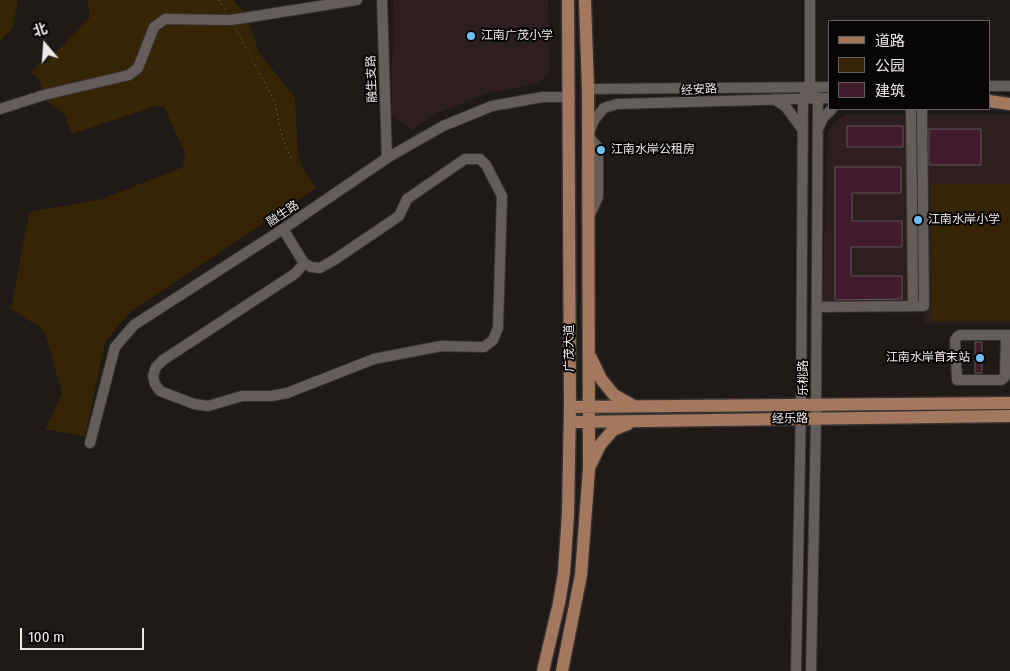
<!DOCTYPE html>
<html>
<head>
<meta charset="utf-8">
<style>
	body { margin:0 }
	#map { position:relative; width:1010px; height:671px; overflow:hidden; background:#1f1918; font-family:"Fira Sans Condensed","Noto Sans SC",sans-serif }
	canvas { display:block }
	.legend { position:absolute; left:828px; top:20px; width:162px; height:90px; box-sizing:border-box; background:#070505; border:1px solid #636060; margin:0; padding:6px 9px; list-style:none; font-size:15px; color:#eee9e9 }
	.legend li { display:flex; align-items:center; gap:10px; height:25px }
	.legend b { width:25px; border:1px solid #636060 }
	.north { position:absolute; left:20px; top:20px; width:50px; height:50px; -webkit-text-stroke:4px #070505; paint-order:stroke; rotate:342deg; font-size:14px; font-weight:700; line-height:20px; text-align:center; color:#eee9e9 }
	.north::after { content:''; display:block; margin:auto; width:18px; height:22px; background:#eee9e9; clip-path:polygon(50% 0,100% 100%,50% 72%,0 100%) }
	.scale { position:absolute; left:20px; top:628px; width:124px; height:22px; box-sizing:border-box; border:2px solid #eee9e9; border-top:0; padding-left:6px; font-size:15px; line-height:18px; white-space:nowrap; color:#eee9e9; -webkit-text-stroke:4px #070505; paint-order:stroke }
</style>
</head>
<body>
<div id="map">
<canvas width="1010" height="671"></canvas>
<ul class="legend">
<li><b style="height:6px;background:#a3785e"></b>道路</li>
<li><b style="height:14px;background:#352505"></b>公园</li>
<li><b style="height:14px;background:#421b2d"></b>建筑</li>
</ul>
<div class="north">北</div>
<div class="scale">100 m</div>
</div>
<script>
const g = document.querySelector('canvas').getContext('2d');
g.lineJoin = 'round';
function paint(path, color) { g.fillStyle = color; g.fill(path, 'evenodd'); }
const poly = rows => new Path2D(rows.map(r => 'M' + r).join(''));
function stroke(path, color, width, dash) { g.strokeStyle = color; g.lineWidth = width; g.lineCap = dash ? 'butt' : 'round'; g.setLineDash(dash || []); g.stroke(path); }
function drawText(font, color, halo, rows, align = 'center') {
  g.font = font + ' "Fira Sans Condensed","Noto Sans SC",sans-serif'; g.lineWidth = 4; g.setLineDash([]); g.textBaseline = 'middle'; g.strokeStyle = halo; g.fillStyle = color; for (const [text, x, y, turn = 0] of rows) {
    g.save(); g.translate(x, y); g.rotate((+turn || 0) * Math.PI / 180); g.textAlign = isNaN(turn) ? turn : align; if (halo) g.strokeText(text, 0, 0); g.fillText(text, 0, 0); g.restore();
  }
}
const built = poly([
	[393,0,548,0,550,72,537,84,489,93,440,112,411,129,392,117],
	[844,115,1010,115,1010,324,924,324,924,313,822,310,828,130]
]);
const green = poly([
	[0,0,18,0,12,29,0,41],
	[87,0,233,0,246,13,259,53,295,97,298,153,302,167,316,188,130,312,105,342,85,436,45,429,62,393,44,330,11,309,29,212,102,199,183,167,185,153,164,107,156,106,72,134,64,113,46,101,39,80,31,73,39,62,44,65,90,17],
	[931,184,1010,184,1010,321,931,321]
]);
const building = poly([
	[847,126,903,126,903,147,847,147,847,126],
	[929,129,981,129,981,165,929,165,929,129],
	[835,167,901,167,901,193,852,193,852,221,902,221,902,247,851,247,851,276,902,276,902,299,835,300,835,167],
	[975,342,982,342,982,373,975,373,975,342]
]);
const path = poly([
	[219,0,225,10],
	[236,29,275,102,282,137,292,161]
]);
const minor = poly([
	[382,0,387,158],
	[989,86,1010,86],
	[810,87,818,98,816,419,811,671],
	[588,89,829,87],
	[774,99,786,107,802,129],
	[0,109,44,95,129,75,138,68,154,27,165,19,231,20,357,0],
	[911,109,913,306],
	[819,127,823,118,832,109],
	[589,217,598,197,598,152,597,146,588,136,594,120,604,108,617,104,829,98],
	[283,229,304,263,311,267,320,268,334,260,399,216,407,199,465,159,480,159,486,165,502,196,498,328,493,340,484,347,441,346,374,359,287,393,271,396,242,396,208,406,194,404,160,391,155,384,153,376,156,367,163,360,296,273,304,263],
	[817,307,924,306,922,109],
	[1006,335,1005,377,1001,380,957,380,955,340,958,336,960,335,1010,335],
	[90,443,115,347,134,325,283,229,387,158,443,126,492,106,543,97,570,97],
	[796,671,801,404,803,98,810,87,810,0]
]);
const major = poly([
	[989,101,1010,104],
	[591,358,601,379,614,395,632,405],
	[570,407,1010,403],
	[570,422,1010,416],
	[591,464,600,445,613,430,628,424],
	[543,671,559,603,564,573,568,514,570,407,568,0],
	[562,671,581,575,589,469,588,89,585,0]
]);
const markers = [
	[471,36,5,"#6dc2f3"],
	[601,150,5,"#6dc2f3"],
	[918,220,5,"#6dc2f3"],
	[980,358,5,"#6dc2f3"]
];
const poiNames = [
	["江南广茂小学",481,36],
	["江南水岸公租房",611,150],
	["江南水岸小学",928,220],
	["江南水岸首末站",970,358,"right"]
];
const streetNames = [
	["融生支路",372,79,-92],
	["经安路",699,90,-4],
	["融生路",283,214,-34],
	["广茂大道",570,348,-90],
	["乐桃路",804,378,-90],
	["经乐路",790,419,-1]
];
paint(built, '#2d1f1f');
paint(green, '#352505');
paint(building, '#421b2d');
stroke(building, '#5f575a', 1);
stroke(minor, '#373332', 12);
stroke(major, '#373332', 15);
stroke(path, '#6f6a69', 1, [1, 4]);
stroke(minor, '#655d5c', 10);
stroke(major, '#a3785e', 12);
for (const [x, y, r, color] of markers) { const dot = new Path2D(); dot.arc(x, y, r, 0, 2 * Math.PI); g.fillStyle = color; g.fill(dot); stroke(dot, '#070505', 2); }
drawText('12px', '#eee9e9', '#070505', poiNames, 'left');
drawText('12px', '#eee9e9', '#070505', streetNames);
</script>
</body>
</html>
